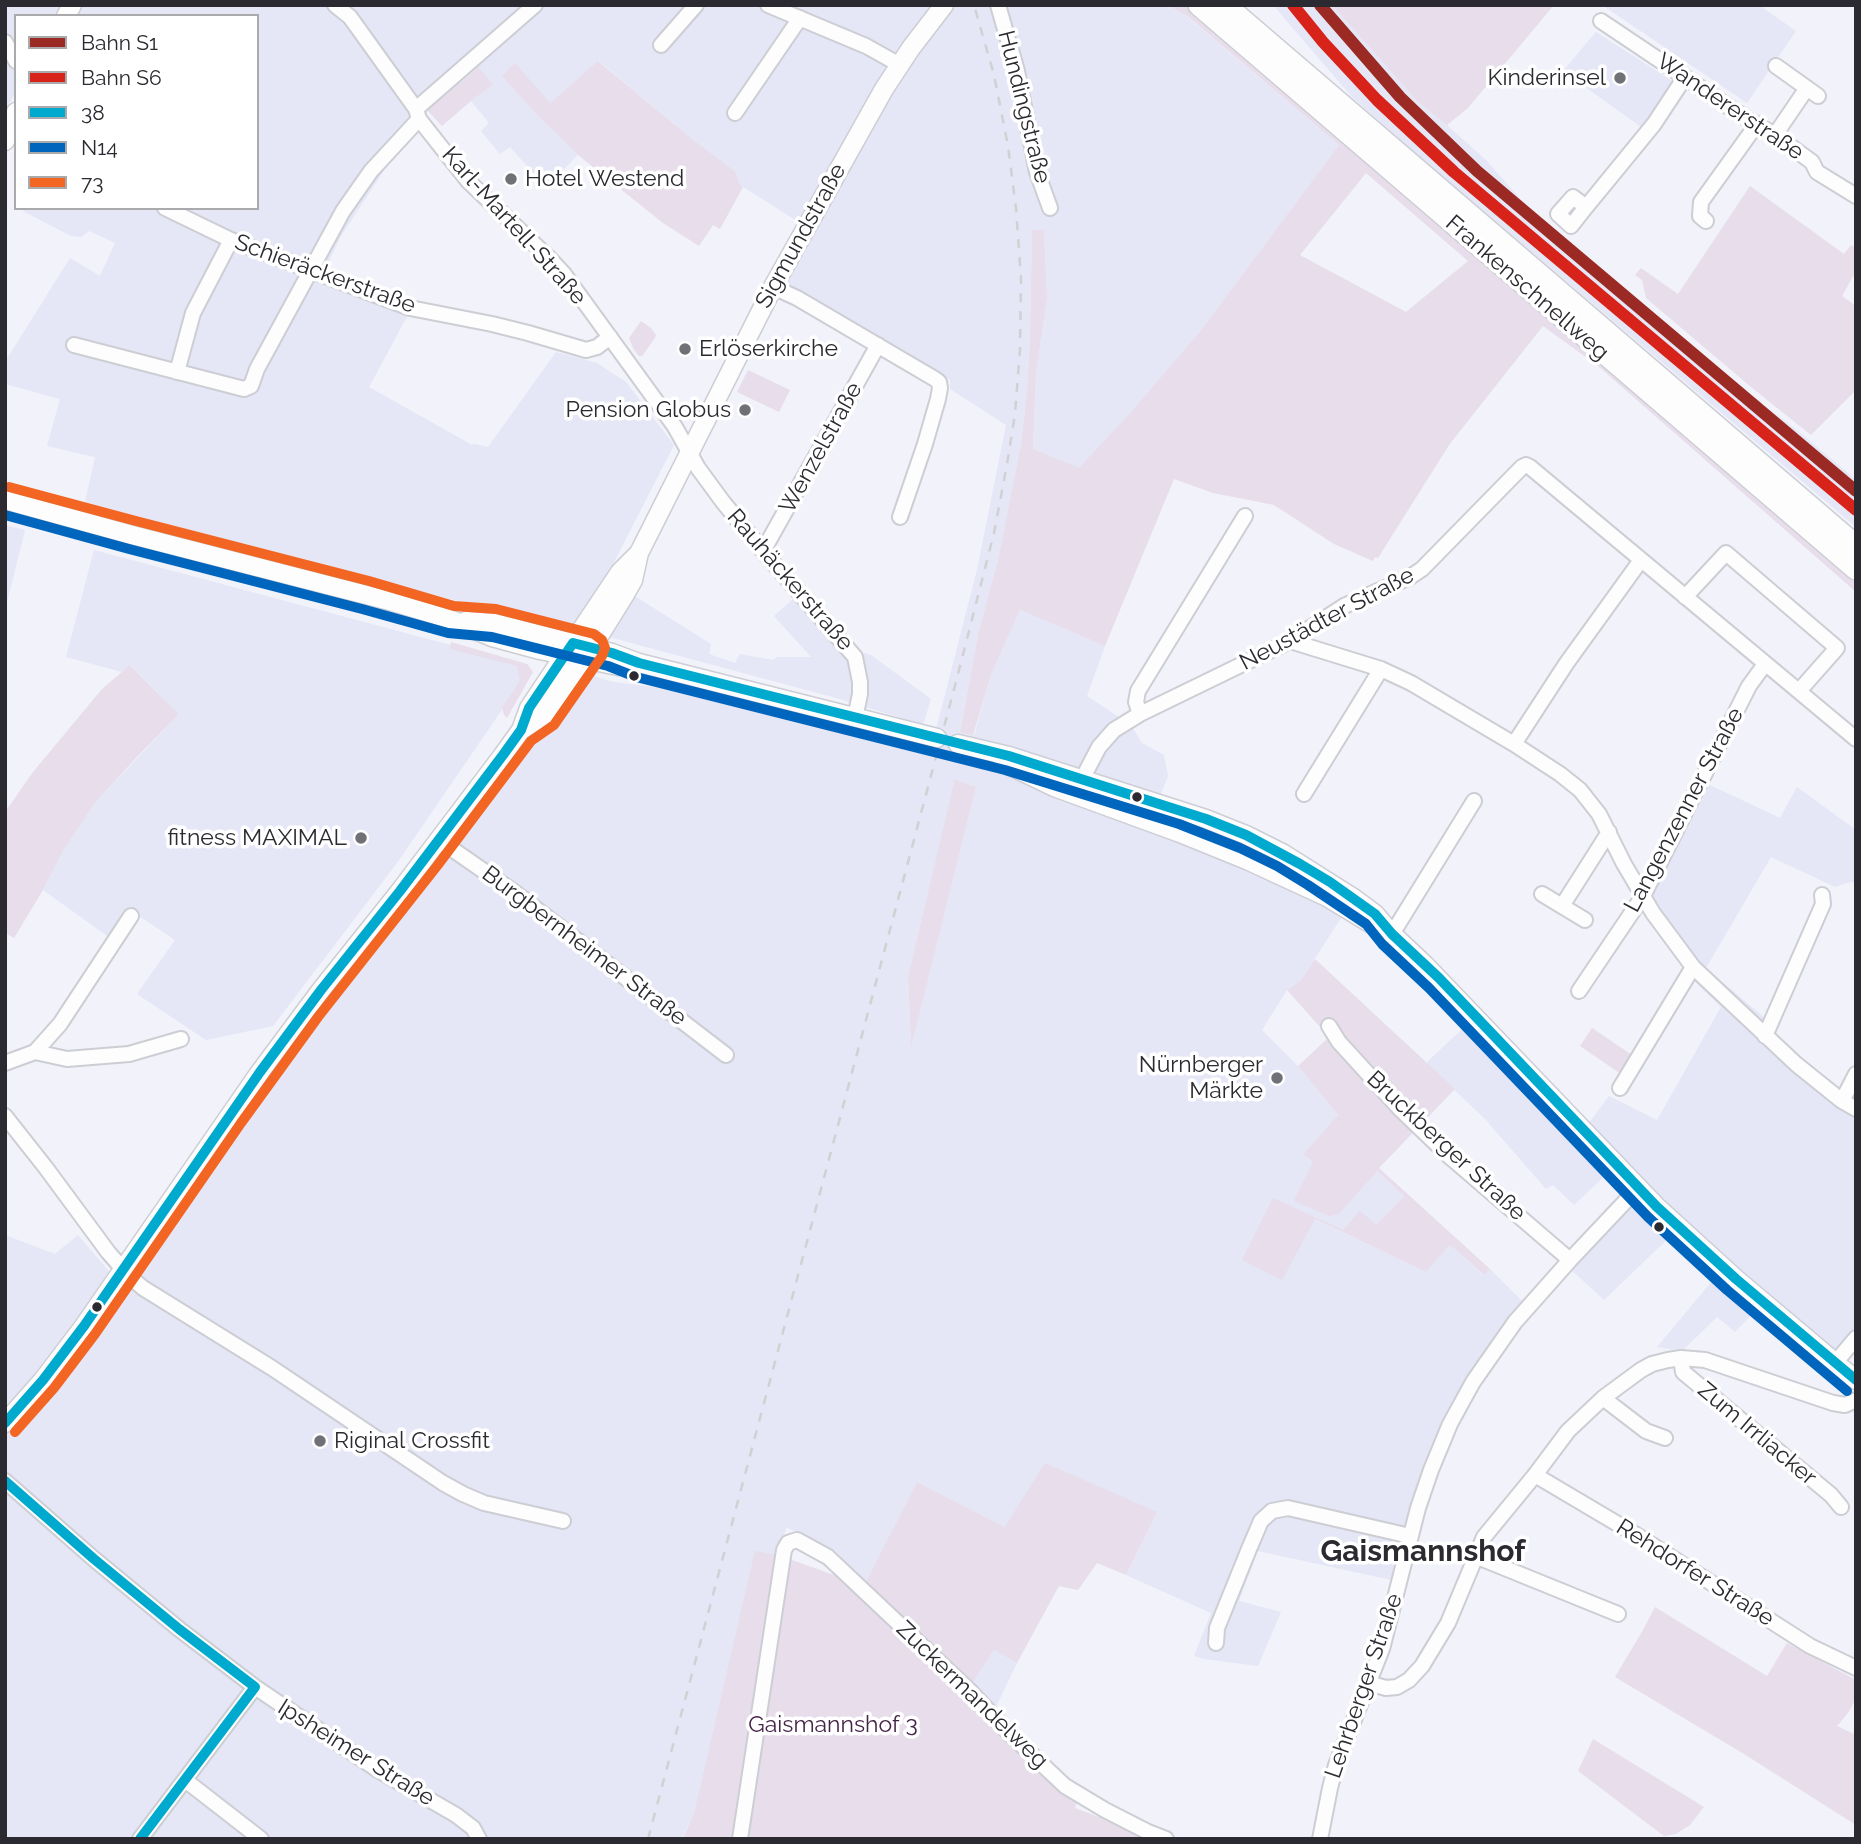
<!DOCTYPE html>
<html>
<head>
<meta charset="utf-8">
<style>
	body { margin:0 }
	#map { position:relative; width:1861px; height:1844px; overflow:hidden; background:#f1f2fa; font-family:Raleway,sans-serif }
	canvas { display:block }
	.frame { position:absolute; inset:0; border:7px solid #2a2a30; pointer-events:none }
	.legend { position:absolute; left:14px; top:14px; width:245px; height:196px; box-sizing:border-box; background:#fff; border:2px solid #aaaaac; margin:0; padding:9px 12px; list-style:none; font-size:21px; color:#2a2a30 }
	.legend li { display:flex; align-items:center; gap:14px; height:35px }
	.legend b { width:35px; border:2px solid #aaaaac }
</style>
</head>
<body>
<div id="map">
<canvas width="1861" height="1844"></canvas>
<div class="frame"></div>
<ul class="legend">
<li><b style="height:9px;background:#9a2a23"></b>Bahn S1</li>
<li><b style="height:9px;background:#d72319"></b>Bahn S6</li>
<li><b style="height:9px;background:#00a9ce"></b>38</li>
<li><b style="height:9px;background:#0065bd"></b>N14</li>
<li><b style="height:9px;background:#f26522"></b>73</li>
</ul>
</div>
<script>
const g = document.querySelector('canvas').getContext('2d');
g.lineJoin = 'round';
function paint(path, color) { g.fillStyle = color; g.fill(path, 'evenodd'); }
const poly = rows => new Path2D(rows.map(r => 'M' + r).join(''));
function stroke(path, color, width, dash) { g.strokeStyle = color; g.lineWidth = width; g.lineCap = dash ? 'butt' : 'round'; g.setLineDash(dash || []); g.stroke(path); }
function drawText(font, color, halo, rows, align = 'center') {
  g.font = font + ' Raleway,sans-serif'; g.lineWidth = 7; g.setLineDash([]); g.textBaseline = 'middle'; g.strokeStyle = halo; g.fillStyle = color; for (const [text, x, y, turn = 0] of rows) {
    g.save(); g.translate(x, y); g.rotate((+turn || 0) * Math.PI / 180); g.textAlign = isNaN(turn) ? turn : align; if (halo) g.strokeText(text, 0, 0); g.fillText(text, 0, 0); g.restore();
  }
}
const built = poly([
	[5,5,1167,5,1186,16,1339,145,1201,330,1131,412,1079,469,1033,449,1036,373,1047,299,1044,230,1032,230,1030,337,1027,390,1021,444,998,560,979,630,960,731,974,735,991,675,1020,610,1105,646,1087,696,1131,725,1142,743,1164,755,1168,776,1151,818,1229,860,1343,915,1301,980,1287,990,1262,1030,1298,1066,1338,1115,1303,1154,1313,1162,1377,1171,1404,1196,1375,1226,1343,1230,1314,1219,1426,1272,1450,1245,1483,1275,1490,1269,1532,1311,1495,1357,1464,1407,1435,1478,1396,1581,1258,1551,1239,1601,1281,1612,1258,1666,1204,1659,1194,1656,1211,1613,1126,1575,1157,1512,1005,1527,917,1482,864,1585,836,1551,786,1527,781,1556,695,1811,682,1839,5,1839,5,1235,55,1254,78,1235,112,1275,459,843,549,726,583,677,590,675,613,682,678,690,873,736,932,745,977,570,1006,425,950,389,950,380,779,283,808,228,740,185,735,171,691,138,599,61,550,103,502,76,534,112,578,155,546,187,510,147,500,154,481,131,489,123,471,101,493,85,479,67,427,110,389,163,341,236,322,276,411,309,369,387,472,445,474,444,488,447,556,352,597,363,626,382,674,445,606,578,711,644,709,654,735,663,740,654,773,660,777,657,811,657,774,616,794,598,845,658,864,653,871,655,931,699,923,725,840,699,549,621,507,613,362,577,85,502,95,457,47,446,60,399,5,384,5,362,70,258,100,276,115,243,89,231,81,237,71,236,23,211,24,208,257,208,257,16,16,16,16,91,5,112],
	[956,779,976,787,911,1044,908,977],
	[1273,5,1332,5,1418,102,1447,125,1486,160,1530,210,1624,287,1745,391,1798,431,1856,480,1856,527,1415,153,1352,97],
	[1602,5,1759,5,1796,31,1747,103],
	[1596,32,1677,84,1644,129,1563,71],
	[5,525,25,530,5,610],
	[94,550,518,663,521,682,397,863,273,1026,206,1040,137,994,175,940,139,916,120,945,43,890,63,851,95,803,179,714,131,665,122,672,66,657],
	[1710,785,1780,818,1797,787,1856,830,1856,883,1850,882,1835,887,1771,857,1706,968,1766,1019,1760,1035,1801,1077,1823,1096,1856,1119,1856,1331,1833,1362,1762,1304,1735,1332,1717,1317,1682,1351,1657,1347,1723,1268,1675,1232,1604,1300,1568,1267,1634,1197,1608,1173,1574,1205,1553,1185,1546,1189,1485,1119,1426,1063,1474,1018,1583,1131,1609,1096,1657,1120,1721,1007,1689,976,1644,911],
	[994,1650,1017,1663,994,1711,970,1687]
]);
const green = poly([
	[1167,5,1190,5,1193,11,1396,189,1856,583,1856,592,1598,366,1543,326,1449,445,1378,558,1375,557,1373,561,1334,544,1274,505,1213,493,1174,479,1105,646,1020,610,991,675,973,735,960,732,979,630,998,560,1021,444,1027,390,1030,337,1032,230,1044,230,1047,299,1036,373,1033,449,1079,468,1131,412,1201,330,1339,145,1187,16],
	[1366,173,1468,261,1406,312,1300,255],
	[1332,5,1554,5,1468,108,1447,125,1418,102],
	[598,61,691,138,735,171,740,185,743,187,720,229,713,225,699,246,663,223,578,155,534,112,502,76,515,63,550,103],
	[479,67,493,85,471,101,442,126,427,110],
	[1750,186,1844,254,1851,245,1856,248,1856,271,1842,296,1856,306,1856,390,1811,435,1751,387,1646,298,1642,280,1635,275,1641,268,1678,294],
	[641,321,651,328,656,335,655,338,642,356,639,356,634,350,629,338],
	[748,370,790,390,779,412,737,392],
	[451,642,527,664,533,672,507,718,504,715,502,708,520,681,517,666,450,649],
	[130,665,179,714,136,758,95,803,63,851,43,890,14,938,5,933,5,812,33,772,102,689],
	[955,779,976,787,911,1047,908,977],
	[1315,959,1455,1089,1379,1168,1490,1269,1484,1275,1450,1245,1426,1272,1315,1219,1282,1280,1242,1260,1273,1198,1343,1230,1360,1211,1376,1225,1404,1196,1377,1171,1339,1214,1329,1216,1294,1201,1313,1162,1303,1154,1338,1115,1298,1066,1329,1037,1287,990,1301,980],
	[1592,1028,1632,1055,1621,1074,1580,1046],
	[1045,1463,1157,1512,1126,1575,1097,1563,1078,1590,1059,1586,1017,1663,994,1650,970,1687,864,1585,917,1482,1005,1527],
	[755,1551,781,1556,845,1579,1078,1799,1075,1808,1133,1830,1142,1839,683,1839,695,1810],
	[1655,1607,1767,1676,1787,1643,1856,1680,1856,1698,1848,1713,1837,1726,1856,1735,1856,1825,1744,1754,1615,1677,1643,1630],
	[1593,1739,1704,1807,1690,1825,1676,1834,1664,1836,1578,1771]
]);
const minor = poly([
	[335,5,350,17,416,109,419,119,468,181,549,258,564,274,675,427,698,468,723,502,763,551,855,657,860,682,860,694,855,718],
	[768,5,866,46,900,65],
	[998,5,1017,71,1037,172,1050,208],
	[1601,21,1747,119,1775,135,1812,162,1817,172,1856,196],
	[5,42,16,61],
	[661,45,696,5],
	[1776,66,1818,96],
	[416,109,535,5],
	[735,113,800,18],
	[1775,135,1807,88],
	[1586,207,1573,197,1558,214,1571,226,1586,207,1609,179,1654,124,1685,77],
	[165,208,231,240,410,308,492,324,528,333,586,350,597,347,610,337],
	[1706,221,1700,216,1701,202,1757,124],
	[773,287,797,298,935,379,939,382,940,388,938,399,925,444,900,517],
	[74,345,244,389,251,386,257,369,343,211,371,171,419,119],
	[177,372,193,313,231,240],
	[763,551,878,345],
	[1685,597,1726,553,1837,648,1799,691],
	[1290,641,1381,669,1411,683,1514,744,1560,774,1580,790,1599,814,1624,864,1653,913,1693,967,1796,1064,1842,1101,1856,1109],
	[1140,714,1136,702,1138,691,1245,516],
	[1514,744,1566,664,1641,560],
	[1078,787,1099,747,1114,730,1140,714,1290,641,1344,606,1410,577,1422,569,1522,467,1526,465,1530,467,1856,739],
	[1304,794,1381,669],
	[439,840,514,892,726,1055],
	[1542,894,1585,920],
	[1562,906,1609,832],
	[1392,934,1474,801],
	[1579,991,1643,896,1749,686,1765,664],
	[1329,1026,1339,1042,1401,1110,1450,1157,1570,1260],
	[1765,1036,1823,904,1822,895],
	[35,1052,67,1059,129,1054,181,1039],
	[5,1063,35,1052,60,1024,131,916],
	[1620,1088,1693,967],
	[1842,1101,1856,1074],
	[5,1116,46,1168,108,1252,129,1276,143,1288,272,1368,443,1483,463,1494,484,1503,563,1521],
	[1681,1358,1683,1372,1831,1495,1841,1507],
	[1835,1363,1856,1338],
	[1603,1398,1646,1431,1665,1438],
	[1535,1475,1638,1536,1810,1646,1856,1668],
	[5,1481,94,1559,179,1629,255,1687,378,1770,456,1815,473,1828,479,1839],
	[1475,1556,1618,1614],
	[1216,1643,1217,1628,1249,1549,1261,1521,1272,1511,1288,1508,1410,1536],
	[1368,1683,1386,1688,1397,1687,1409,1680,1422,1666,1448,1623,1484,1537,1535,1475,1568,1431,1603,1398,1641,1370,1652,1364,1668,1360,1681,1358,1705,1360,1833,1403,1845,1405,1856,1400],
	[185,1780,261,1839],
	[140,1839,255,1687],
	[740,1839,784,1550,788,1543,797,1540,828,1557,970,1691,1010,1734,1065,1786,1105,1810,1148,1832,1166,1839],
	[1320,1839,1330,1788,1336,1765,1382,1649,1418,1508,1431,1470,1450,1424,1473,1382,1515,1322,1570,1260,1638,1188]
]);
const major = poly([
	[66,16,72,5],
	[5,141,16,112],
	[5,500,132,535,386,600,452,620,492,637,540,650,618,666,639,663],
	[466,621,494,623,612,653,639,663,937,738],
	[521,730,543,717,601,633,624,596,633,580,639,553,773,287,884,89,911,48,944,5],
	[958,744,1009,756,1206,819,1246,835,1284,854,1352,897,1375,914,1392,934,1425,965,1657,1207,1736,1279,1856,1380],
	[1002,762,1054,787,1180,833,1249,861,1327,897,1370,923],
	[5,1423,43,1380,84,1326,260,1072,321,990,400,891,503,755,521,730,529,708,620,572,639,553]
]);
const highway = poly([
	[1199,5,1856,569],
	[1225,5,1856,546]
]);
const rail = poly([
	[648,1839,957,678,994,533,1007,464,1015,414,1020,349,1021,278,1016,208,1008,146,994,75,974,5]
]);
const bus1 = poly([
	[5,1423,43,1380,84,1326,260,1072,321,990,400,891,503,755,521,730,529,708,573,643,612,653,639,663,1009,756,1206,819,1246,835,1300,864,1330,882,1375,914,1392,934,1439,978,1657,1207,1736,1279,1856,1380],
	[5,1481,94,1559,179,1629,255,1687,140,1839]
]);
const bus2 = poly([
	[5,515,129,549,362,609,448,633,492,637,608,666,636,677,1005,770,1179,824,1240,848,1277,866,1308,885,1366,924,1382,944,1429,988,1648,1217,1727,1290,1847,1391]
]);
const bus3 = poly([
	[9,487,136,521,369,581,454,606,496,609,594,634,602,640,605,648,602,656,554,725,531,741,437,866,318,1017,241,1123,95,1334,54,1388,15,1432]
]);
const rail1 = poly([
	[1320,5,1400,97,1477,171,1856,491]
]);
const rail2 = poly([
	[1293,5,1323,42,1377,100,1454,172,1856,510]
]);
const markers = [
	[1620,78,7,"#707077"],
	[511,179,7,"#707077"],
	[685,349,7,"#707077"],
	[745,410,7,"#707077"],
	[634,676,6,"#2a2a30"],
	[1137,797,6,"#2a2a30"],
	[361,838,7,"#707077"],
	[1277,1078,7,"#707077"],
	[1659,1227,6,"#2a2a30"],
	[97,1307,6,"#2a2a30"],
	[320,1441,7,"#707077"]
];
const poiNames = [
	["Kinderinsel",1606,78],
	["Hotel Westend",525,179,"left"],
	["Erlöserkirche",699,349,"left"],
	["Pension Globus",731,410],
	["fitness MAXIMAL",347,838],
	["Nürnberger",1263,1065],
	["Märkte",1263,1091],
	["Riginal Crossfit",334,1441,"left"]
];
const streetNames = [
	["Hundingstraße",1024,107,76],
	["Wandererstraße",1730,107,34],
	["Karl-Martell-Straße",514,226,48],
	["Sigmundstraße",801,236,-61],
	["Schieräckerstraße",325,274,20],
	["Frankenschnellweg",1527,288,41],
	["Wenzelstraße",821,448,-61],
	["Rauhäckerstraße",790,580,49],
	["Neustädter Straße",1327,619,-28],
	["Langenzenner Straße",1684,810,-62],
	["Burgbernheimer Straße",584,946,37],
	["Bruckberger Straße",1446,1146,43],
	["Zum Irrliacker",1757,1434,40],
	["Rehdorfer Straße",1695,1573,32],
	["Lehrberger Straße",1364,1686,-71],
	["Zuckermandelweg",972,1695,44],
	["Ipsheimer Straße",356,1753,32]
];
const parkNames = [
	["Gaismannshof 3",833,1725]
];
const districtNames = [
	["Gaismannshof",1423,1552]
];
paint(built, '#e5e6f6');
paint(green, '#e7ddeb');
stroke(minor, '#cdced4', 18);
stroke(major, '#cdced4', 21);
stroke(highway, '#cdced4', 24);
stroke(minor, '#fdfdfe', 14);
stroke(major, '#fdfdfe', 18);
stroke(highway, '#fdfdfe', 21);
stroke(rail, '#d1d1d3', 2.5, [9, 9]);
stroke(bus1, '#00a9ce', 10);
stroke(bus2, '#0065bd', 10);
stroke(bus3, '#f26522', 10);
stroke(rail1, '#9a2a23', 12);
stroke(rail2, '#d72319', 12);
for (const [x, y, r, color] of markers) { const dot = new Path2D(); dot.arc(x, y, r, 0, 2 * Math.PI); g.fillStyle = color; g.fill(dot); stroke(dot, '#fff', 2.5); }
drawText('23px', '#2a2a30', '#fff', poiNames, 'right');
drawText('23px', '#2a2a30', '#fff', streetNames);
drawText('23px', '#462448', '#fff', parkNames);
drawText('bold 30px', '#2a2a30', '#fff', districtNames);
</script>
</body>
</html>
